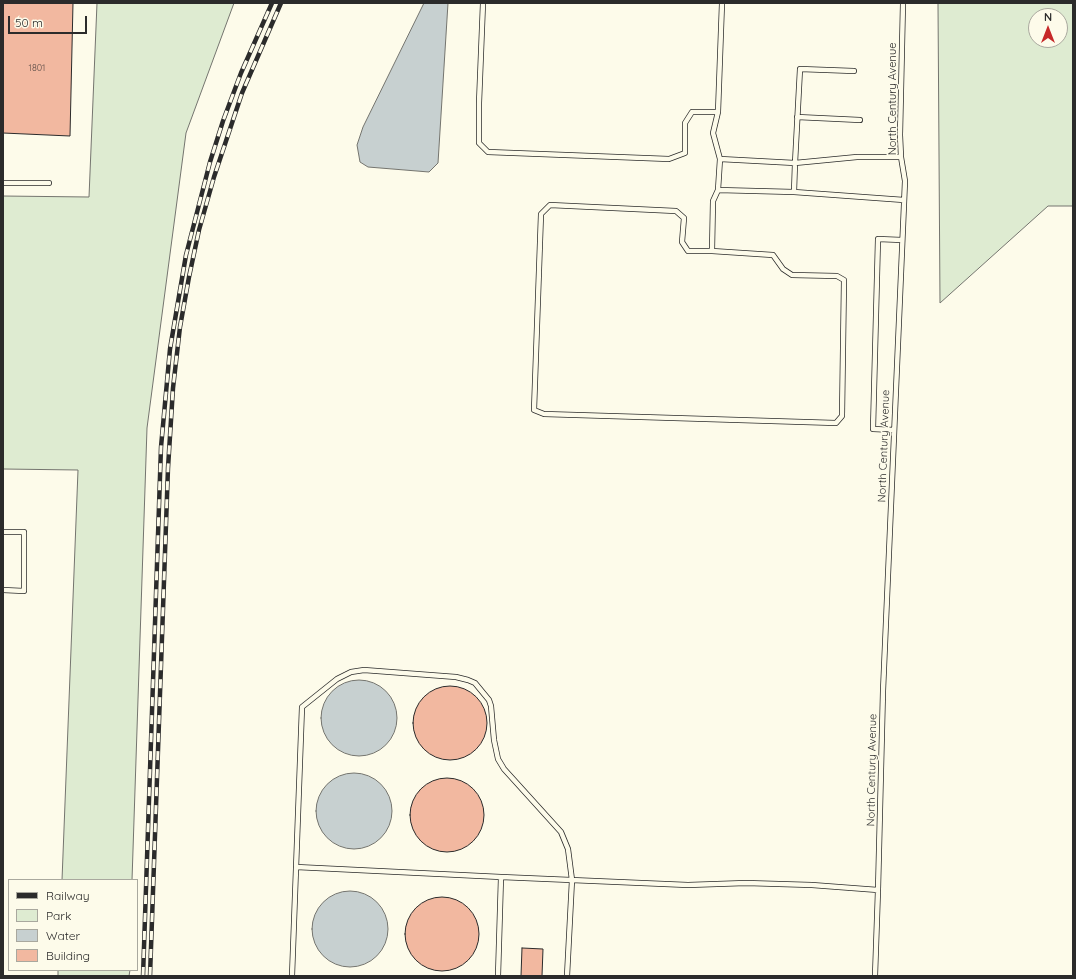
<!DOCTYPE html>
<html>
<head>
<meta charset="utf-8">
<style>
	body { margin:0 }
	#map { position:relative; width:1076px; height:979px; overflow:hidden; background:#fdfbea; font-family:Quicksand,sans-serif }
	canvas { display:block }
	.frame { position:absolute; inset:0; border:4px solid #2b2b2b; pointer-events:none }
	.legend { position:absolute; left:8px; top:879px; width:130px; height:92px; box-sizing:border-box; background:#fdfbea; border:1px solid #a9a89e; margin:0; padding:5px 7px; list-style:none; font-size:12px; color:#2b2b2b }
	.legend li { display:flex; align-items:center; gap:8px; height:20px }
	.legend b { width:20px; border:1px solid #a9a89e }
	.north { position:absolute; left:1028px; top:8px; width:40px; height:40px; box-sizing:border-box; background:#fdfbea; border:1px solid #a9a89e; border-radius:50%; rotate:0deg; font-size:11px; font-weight:700; line-height:16px; text-align:center; color:#2b2b2b }
	.north::after { content:''; display:block; margin:auto; width:14px; height:18px; background:#c62828; clip-path:polygon(50% 0,100% 100%,50% 72%,0 100%) }
	.scale { position:absolute; left:8px; top:16px; width:79px; height:18px; box-sizing:border-box; border:2px solid #2b2b2b; border-top:0; padding-left:5px; font-size:12px; line-height:14px; white-space:nowrap; color:#2b2b2b; -webkit-text-stroke:3px #fdfbea; paint-order:stroke }
</style>
</head>
<body>
<div id="map">
<canvas width="1076" height="979"></canvas>
<div class="frame"></div>
<ul class="legend">
<li><b style="height:5px;background:#2b2b2b"></b>Railway</li>
<li><b style="height:11px;background:#deebd1"></b>Park</li>
<li><b style="height:11px;background:#c7d0d0"></b>Water</li>
<li><b style="height:11px;background:#f2b8a0"></b>Building</li>
</ul>
<div class="north">N</div>
<div class="scale">50 m</div>
</div>
<script>
const g = document.querySelector('canvas').getContext('2d');
g.lineJoin = 'round';
function paint(path, color) { g.fillStyle = color; g.fill(path, 'evenodd'); }
const poly = rows => new Path2D(rows.map(r => 'M' + r).join(''));
function stroke(path, color, width, dash) { g.strokeStyle = color; g.lineWidth = width; g.lineCap = dash ? 'butt' : 'round'; g.setLineDash(dash || []); g.stroke(path); }
function drawText(font, color, halo, rows, align = 'center') {
  g.font = font + ' Quicksand,sans-serif'; g.lineWidth = 3; g.setLineDash([]); g.textBaseline = 'middle'; g.strokeStyle = halo; g.fillStyle = color; for (const [text, x, y, turn = 0] of rows) {
    g.save(); g.translate(x, y); g.rotate((+turn || 0) * Math.PI / 180); g.textAlign = isNaN(turn) ? turn : align; if (halo) g.strokeText(text, 0, 0); g.fillText(text, 0, 0); g.restore();
  }
}
const green = poly([
	[97,3,234,3,186,133,147,428,132,880,62,880,78,470,3,469,3,196,89,197,97,3],
	[938,3,1073,3,1073,206,1048,206,940,303,938,3],
	[1036,16,1060,16,1060,40,1036,40,1036,16],
	[58,970,130,970,129,976,58,976,58,970]
]);
const water = poly([
	[424,3,448,3,438,163,429,172,368,167,360,162,357,145,363,127,424,3],
	'321 718a38 38 0 1 1 76 0a38 38 0 1 1-76 0Z',
	'316 811a38 38 0 1 1 76 0a38 38 0 1 1-76 0Z',
	'312 929a38 38 0 1 1 76 0a38 38 0 1 1-76 0Z'
]);
const building = poly([
	[3,3,73,3,70,136,3,133,3,3],
	'413 723a37 37 0 1 1 74 0a37 37 0 1 1-74 0Z',
	'410 815a37 37 0 1 1 74 0a37 37 0 1 1-74 0Z',
	'405 934a37 37 0 1 1 74 0a37 37 0 1 1-74 0Z',
	[522,948,543,949,542,976,521,976,522,948]
]);
const lane = poly([
	[483,3,479,103,479,143,488,152,669,159,685,153,685,123,692,112,718,112],
	[797,117,860,120],
	[901,157,857,157,795,163,794,192,904,200],
	[720,159,713,133,718,112,722,3],
	[3,183,49,183],
	[794,192,718,190,720,159,795,163,800,69,854,71],
	[712,251,688,251,682,242,684,218,676,211,550,205,541,214,534,410,544,414,836,423,842,416,844,280,837,276,792,275,783,269,773,255,712,251,713,201,718,190],
	[894,430,873,429,878,239,902,240],
	[3,532,24,532,24,591,3,590],
	[296,867,501,877,688,885,746,883,812,885,878,890],
	[292,976,302,707,337,679,351,672,364,670,456,677,468,680,475,683,489,700,491,706,494,740,498,759,504,769,561,832,568,849,572,880,567,976],
	[498,976,501,877],
	[875,976,878,890,883,691,905,181,901,157,900,135,903,3]
]);
const rail = poly([
	[143,976,161,447,170,349,186,255,210,162,223,121,241,73,272,3],
	[150,976,168,468,173,388,180,327,189,277,199,230,214,177,242,93,281,3]
]);
const numberNames = [
	["1801",37,68]
];
const streetNames = [
	["North Century Avenue",893,99,-90],
	["North Century Avenue",884,446,-88],
	["North Century Avenue",872,770,-89]
];
paint(green, '#deebd1');
stroke(green, '#74746e', 1);
paint(water, '#c7d0d0');
stroke(water, '#74746e', 1);
paint(building, '#f2b8a0');
stroke(building, '#2b2b2b', 1);
stroke(lane, '#2b2b2b', 6);
stroke(lane, '#fdfbea', 4.5);
stroke(rail, '#2b2b2b', 4.5);
stroke(rail, '#fdfbea', 3, [9]);
drawText('9px', '#5d4e48', null, numberNames);
drawText('11px', '#2b2b2b', '#fdfbea', streetNames);
</script>
</body>
</html>
